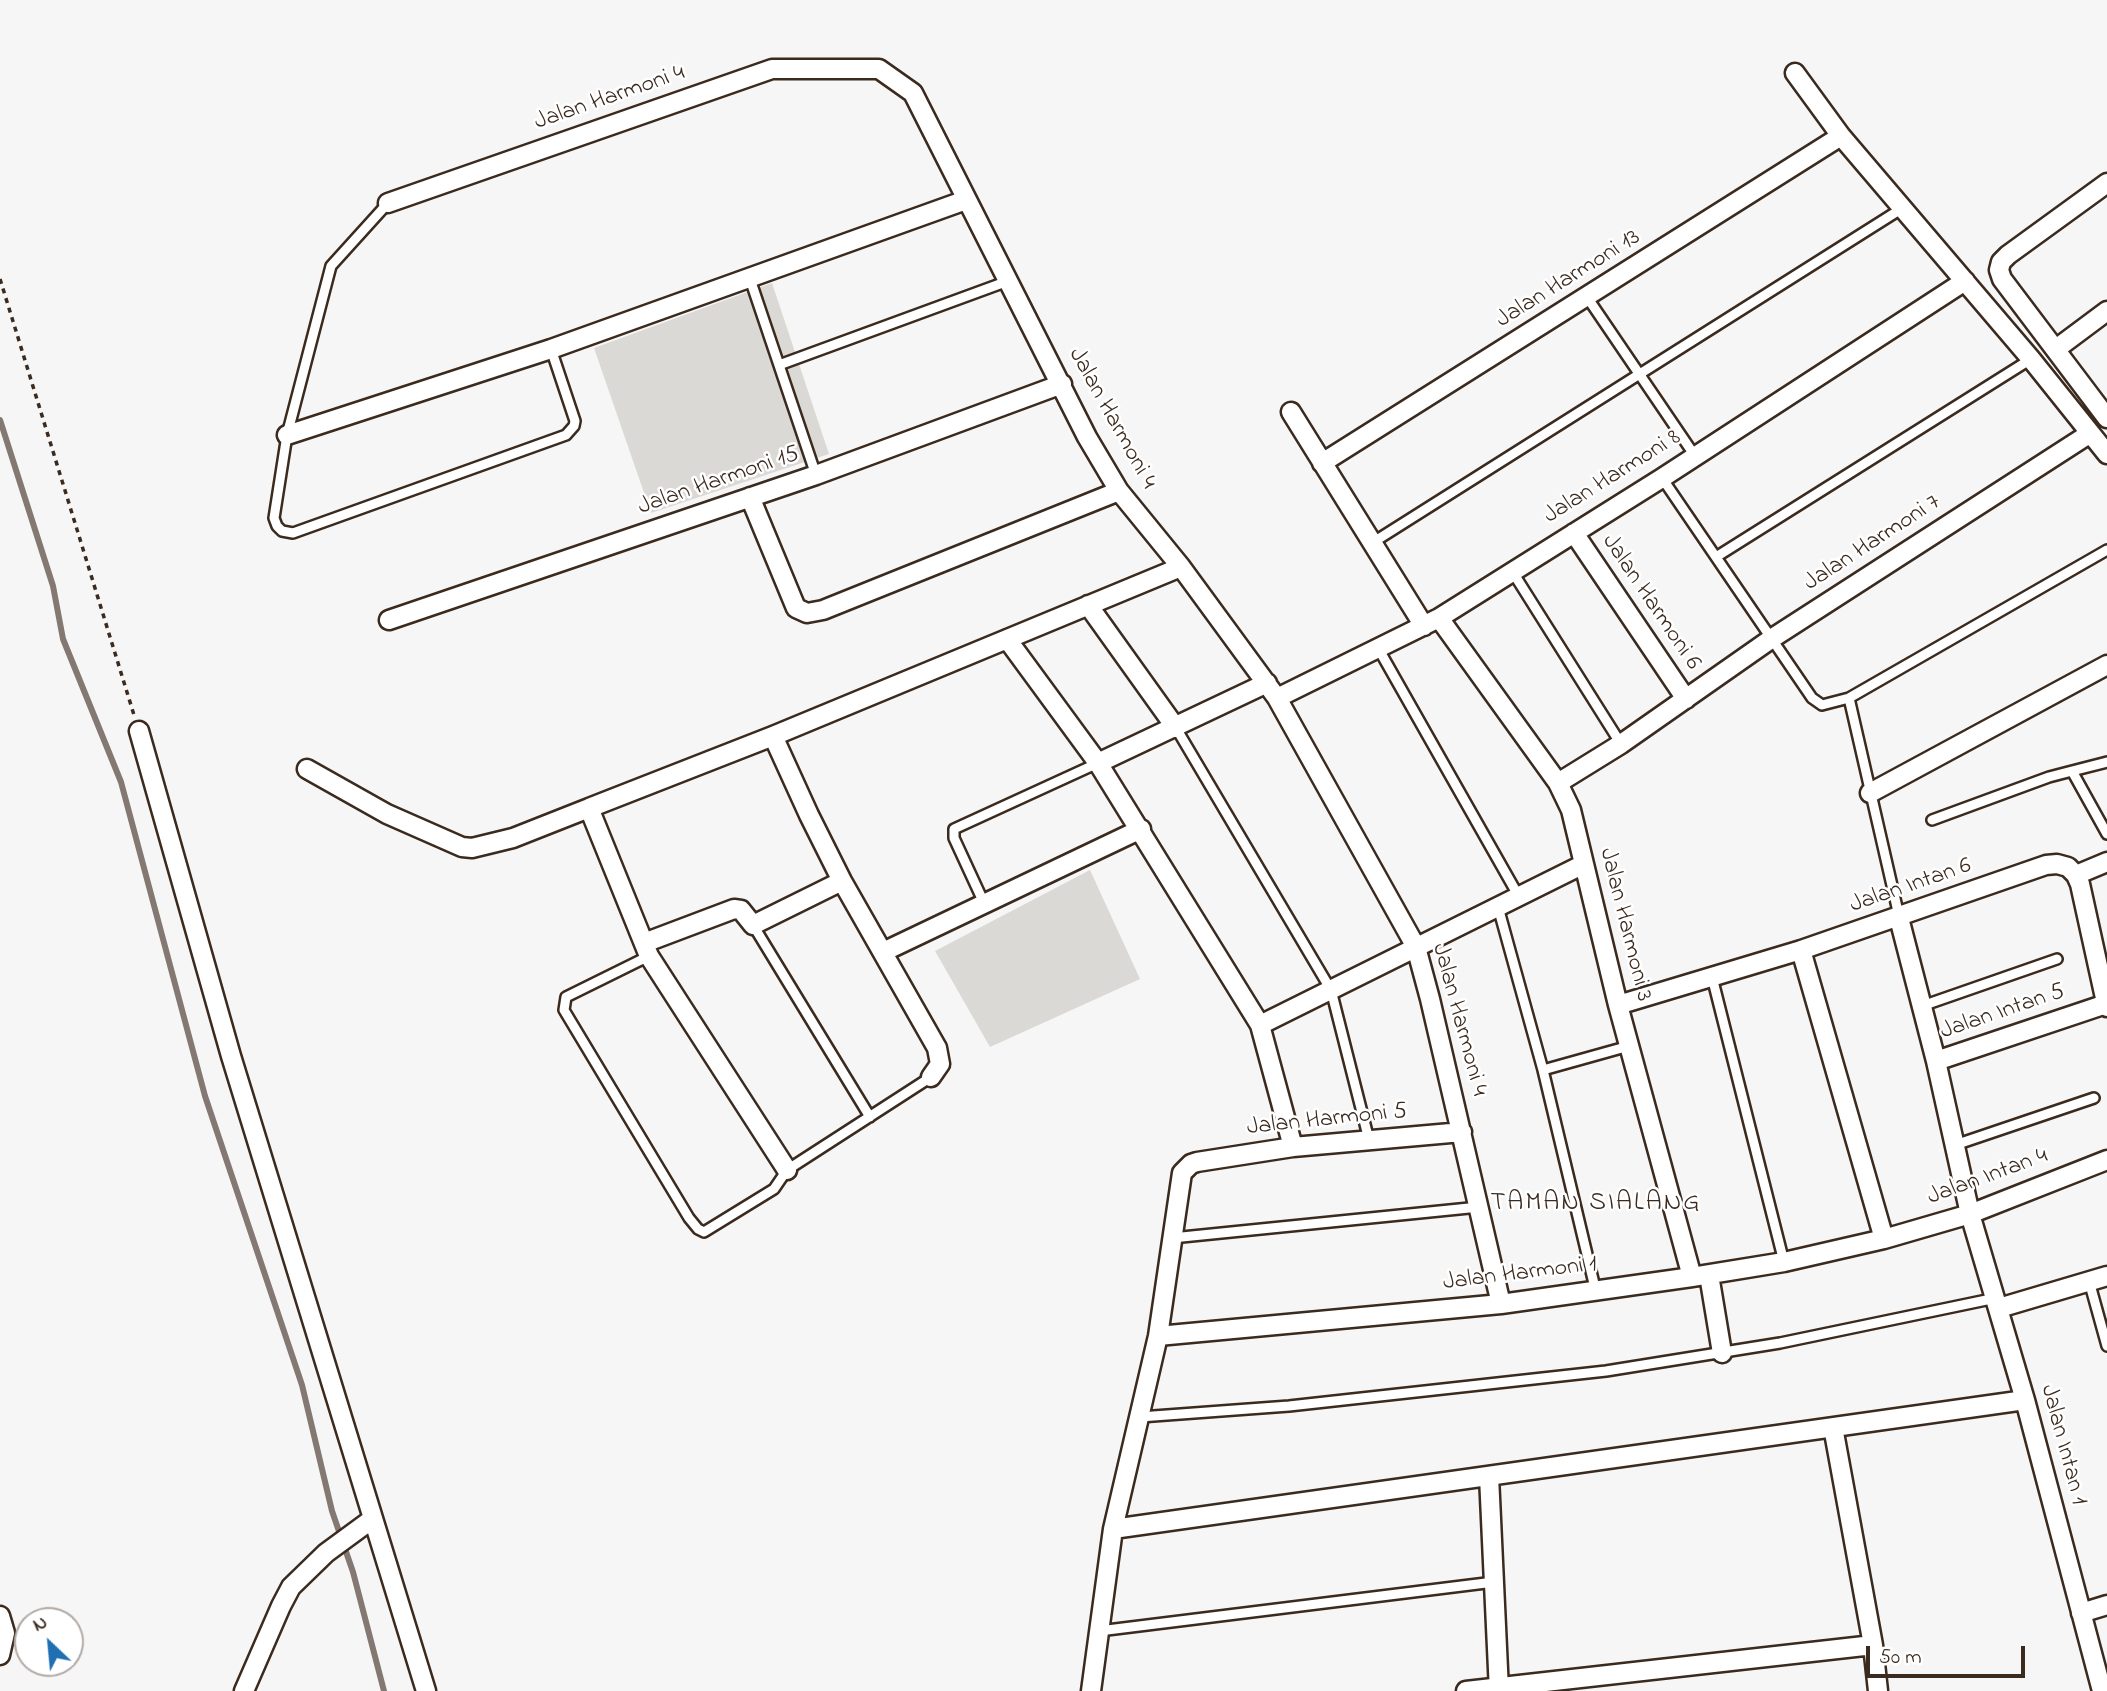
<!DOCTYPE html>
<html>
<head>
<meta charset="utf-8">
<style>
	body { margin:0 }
	#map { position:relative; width:2107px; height:1691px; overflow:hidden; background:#f7f6f6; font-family:"Indie Flower",sans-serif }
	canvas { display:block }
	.north { position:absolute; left:14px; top:1607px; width:70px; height:70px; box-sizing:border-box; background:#fff; border:2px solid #b1aaa5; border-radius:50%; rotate:334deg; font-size:19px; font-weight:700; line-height:28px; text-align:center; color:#3b2a1e }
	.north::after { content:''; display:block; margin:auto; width:24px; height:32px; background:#1f6fb2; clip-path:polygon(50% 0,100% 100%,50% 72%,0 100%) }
	.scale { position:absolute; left:1866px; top:1646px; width:159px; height:32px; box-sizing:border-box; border:4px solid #3b2a1e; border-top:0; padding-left:9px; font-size:21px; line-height:24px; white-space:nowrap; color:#3b2a1e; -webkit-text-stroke:5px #fff; paint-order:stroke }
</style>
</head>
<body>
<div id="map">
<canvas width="2107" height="1691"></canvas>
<div class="north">N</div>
<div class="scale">50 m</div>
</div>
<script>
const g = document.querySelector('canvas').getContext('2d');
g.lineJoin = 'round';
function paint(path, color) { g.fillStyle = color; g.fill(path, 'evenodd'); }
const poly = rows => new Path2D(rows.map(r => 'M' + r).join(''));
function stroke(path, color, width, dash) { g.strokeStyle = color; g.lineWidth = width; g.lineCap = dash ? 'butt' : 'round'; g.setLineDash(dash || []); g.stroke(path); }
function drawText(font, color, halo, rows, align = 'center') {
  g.font = font + ' "Indie Flower",sans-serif'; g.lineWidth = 5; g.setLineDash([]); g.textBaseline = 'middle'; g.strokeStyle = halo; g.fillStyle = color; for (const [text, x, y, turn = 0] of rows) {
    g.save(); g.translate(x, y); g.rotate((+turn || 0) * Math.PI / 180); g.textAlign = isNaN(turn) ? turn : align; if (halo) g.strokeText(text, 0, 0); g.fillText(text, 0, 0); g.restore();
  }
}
const green = poly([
	[772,283,829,454,651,513,594,348],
	[1090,870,1140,979,990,1047,935,951]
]);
const stream = poly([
	[0,420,53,586,63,639,121,782,205,1096,302,1385,332,1511,353,1572,384,1691]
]);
const path = poly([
	[0,279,134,715]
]);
const lane = poly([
	[388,203,331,266,287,435,274,518,277,526,282,531,293,533,566,435,574,426,575,421,551,349],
	[750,279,816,475],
	[1587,297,1695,456],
	[779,365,1008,281],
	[1662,478,1812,698,1822,705,1849,698,1899,916],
	[1372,543,1901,209],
	[1716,557,2031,359],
	[1512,571,1621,744],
	[1378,648,1518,895],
	[1849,698,2107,550],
	[1176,728,1331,990,1369,1140],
	[2072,771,2107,762],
	[1932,820,2049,777,2072,771,2107,834],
	[984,903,954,838,954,829,1098,763],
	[1498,907,1543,1070,1596,1292],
	[753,925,870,1117],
	[649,956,566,997,564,1010,689,1218,698,1229,704,1232,774,1189,787,1170,931,1077],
	[1712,977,1784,1262],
	[1922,1006,2057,959],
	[1543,1070,1629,1046],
	[1955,1145,2094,1098],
	[1172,1238,1479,1207],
	[2089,1281,2107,1346],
	[1140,1417,1289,1406,1606,1371,1780,1343,1996,1298],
	[1099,1631,1494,1582]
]);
const street = poly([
	[1795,73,1841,136,2031,359,2107,454],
	[2107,183,2008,255,2001,262,1999,270,2002,279,2107,418],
	[388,203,772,69,879,69,913,93,1087,437,1119,491,1181,567,1277,698,1416,947,1430,999,1501,1304],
	[2056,349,2107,311],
	[1291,412,1424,626],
	[287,435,551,349,966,200],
	[1322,463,1841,136],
	[750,497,796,608,807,613,823,610,1119,491],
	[1574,533,1686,699],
	[1088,605,1176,728],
	[1439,618,1558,783,1571,810,1618,1005,1692,1277],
	[389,620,816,475,1062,384],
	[1007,639,1098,763,1260,1025,1293,1147],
	[1277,698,1439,618,1662,478,1965,281],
	[139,731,231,1056,426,1691],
	[773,736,809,815,842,881,937,1048,940,1064,931,1077],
	[1098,763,1267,683],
	[307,769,387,814,462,847,472,848,513,838,589,808],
	[1558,783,1621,744,1771,639,2089,434],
	[1870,793,2107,665],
	[2076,875,2107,862],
	[1899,918,1936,1061,2106,1004],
	[644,943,734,909,741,910,753,925,842,881],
	[1801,950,1884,1239],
	[883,952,1141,829],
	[1618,1005,1801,950,2046,865,2057,864,2068,867,2076,875,2080,884,2107,1007],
	[1260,1025,1584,864],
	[1936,1061,1970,1214,2025,1400,2102,1691],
	[787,1170,649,956,589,808,773,736,1181,567],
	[1709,1275,1722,1353],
	[1999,1308,2107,1276],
	[1158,1336,1501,1304,1692,1277,1784,1262,1884,1239,1970,1214,2107,1160],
	[1833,1427,1873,1645,1878,1691],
	[1489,1476,1499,1691],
	[1113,1529,2025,1400],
	[2081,1613,2107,1605],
	[0,1616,5,1633,0,1655],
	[244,1691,281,1606,291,1587,326,1553,371,1520],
	[1091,1691,1113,1529,1158,1336,1182,1173,1191,1164,1197,1162,1293,1147,1462,1132],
	[1466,1691,1873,1645]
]);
const streetNames = [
	["Jalan Harmoni 4",610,99,-19],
	["Jalan Harmoni 13",1569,280,-32],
	["Jalan Harmoni 4",1111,419,61],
	["Jalan Harmoni 8",1613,478,-32],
	["Jalan Harmoni 15",719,482,-19],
	["Jalan Harmoni 7",1873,544,-33],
	["Jalan Harmoni 6",1650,603,56],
	["Jalan Intan 6",1911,887,-19],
	["Jalan Harmoni 3",1624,925,76],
	["Jalan Intan 5",2003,1013,-19],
	["Jalan Harmoni 4",1458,1020,75],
	["Jalan Harmoni 5",1327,1121,-6],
	["Jalan Intan 4",1988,1178,-20],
	["Jalan Harmoni 1",1520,1275,-7],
	["Jalan Intan 1",2062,1445,75]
];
const neighbourhoodNames = [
	["TAMAN SIALANG",1596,1205]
];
paint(green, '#dbd9d6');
stroke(stream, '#847972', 6);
stroke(lane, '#3b2a1e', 14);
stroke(street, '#3b2a1e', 23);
stroke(path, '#3b2a1e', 3.5, [5, 5]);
stroke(lane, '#fff', 9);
stroke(street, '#fff', 18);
drawText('24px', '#3b2a1e', '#fff', streetNames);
g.letterSpacing = '2px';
drawText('26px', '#3b2a1e', '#fff', neighbourhoodNames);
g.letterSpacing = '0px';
</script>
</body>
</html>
